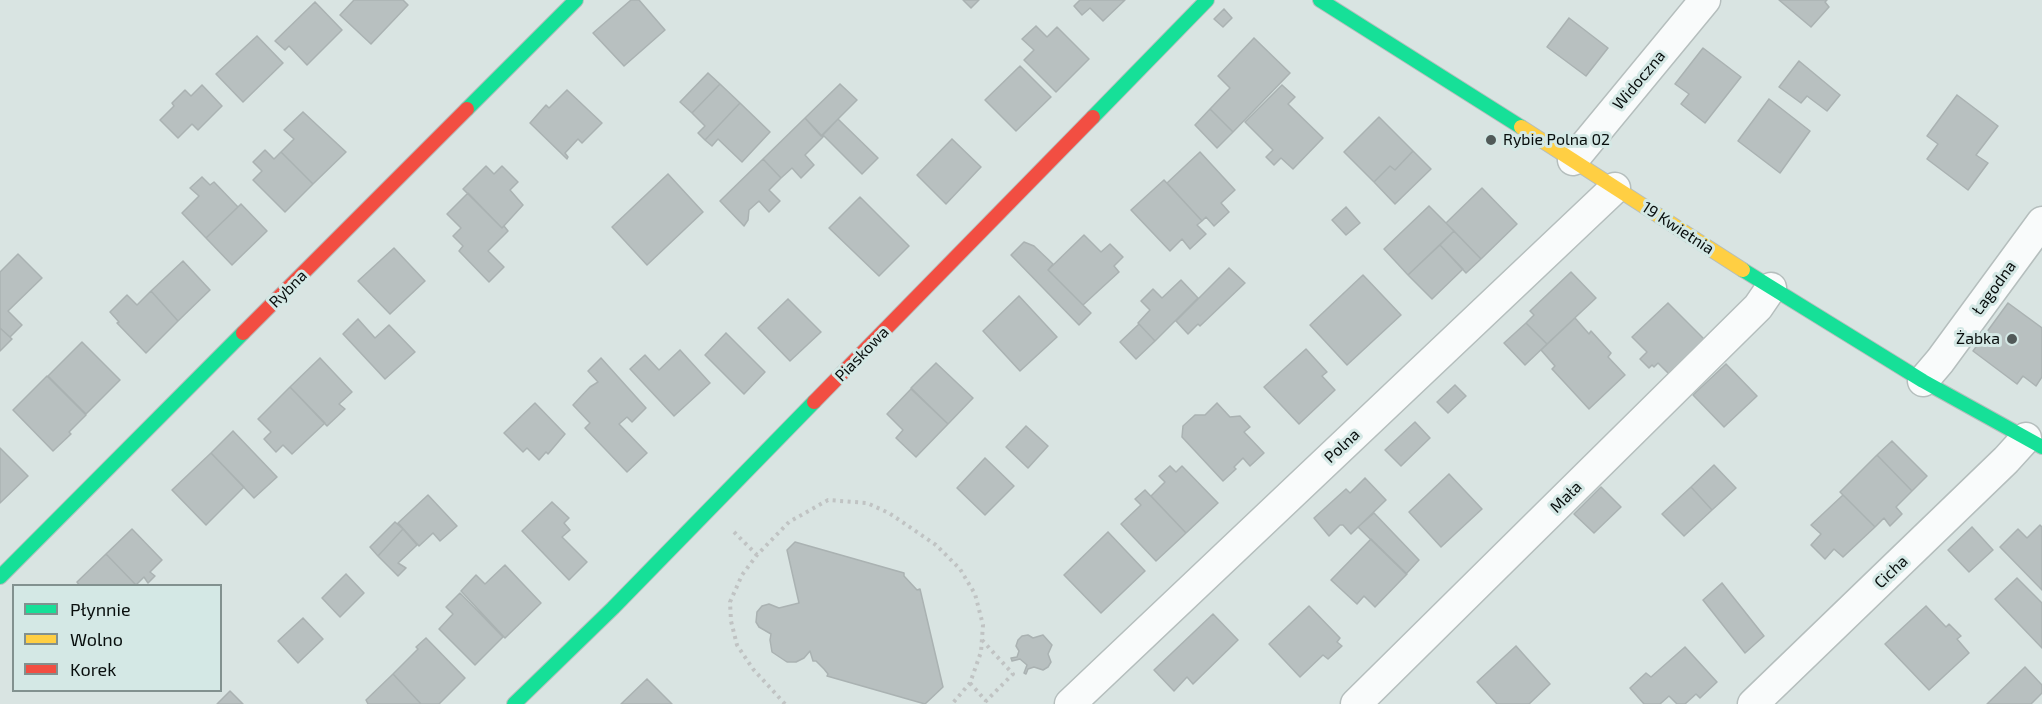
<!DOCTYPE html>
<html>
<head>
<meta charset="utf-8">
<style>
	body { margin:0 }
	#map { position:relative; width:2042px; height:704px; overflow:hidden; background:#d9e4e2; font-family:"Exo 2",sans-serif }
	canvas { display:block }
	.legend { position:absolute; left:12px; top:584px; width:210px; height:108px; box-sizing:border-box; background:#d4e8e5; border:2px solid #82918f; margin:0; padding:8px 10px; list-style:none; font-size:18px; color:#080e0d }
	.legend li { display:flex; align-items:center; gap:12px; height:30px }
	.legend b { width:30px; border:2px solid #82918f }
</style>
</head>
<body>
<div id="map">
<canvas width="2042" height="704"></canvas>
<ul class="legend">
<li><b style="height:8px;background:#16e098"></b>Płynnie</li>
<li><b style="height:8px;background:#ffcf43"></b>Wolno</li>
<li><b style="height:8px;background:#f24e42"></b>Korek</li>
</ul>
</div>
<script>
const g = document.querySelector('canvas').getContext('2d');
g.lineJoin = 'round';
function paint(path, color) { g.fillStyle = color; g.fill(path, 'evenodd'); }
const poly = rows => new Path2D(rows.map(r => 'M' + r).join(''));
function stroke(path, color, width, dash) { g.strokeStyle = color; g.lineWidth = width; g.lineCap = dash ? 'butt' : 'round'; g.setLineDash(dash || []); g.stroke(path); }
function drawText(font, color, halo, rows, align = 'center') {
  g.font = font + ' "Exo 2",sans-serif'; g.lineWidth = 6; g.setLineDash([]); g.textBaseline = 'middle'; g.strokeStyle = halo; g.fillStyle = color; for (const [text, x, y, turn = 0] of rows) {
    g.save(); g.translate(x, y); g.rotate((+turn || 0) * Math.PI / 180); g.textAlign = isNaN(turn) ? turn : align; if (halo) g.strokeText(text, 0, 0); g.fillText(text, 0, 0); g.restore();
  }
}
const building = poly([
	[354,0,403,0,408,5,371,44,340,15,354,0],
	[631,0,639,0,665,30,624,66,593,33,631,0],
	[963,0,979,0,971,8,963,0],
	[1080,0,1125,0,1103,21,1090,8,1082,15,1074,6,1080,0],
	[1779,0,1827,0,1825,2,1829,7,1811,27,1779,0],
	[315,2,342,30,307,65,289,46,285,50,275,41,315,2],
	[1224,9,1232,18,1223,27,1214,19,1224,9],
	[1569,18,1608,48,1586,76,1547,47,1569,18],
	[1036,26,1047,37,1057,27,1089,59,1056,92,1024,60,1034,50,1022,39,1036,26],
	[257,36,283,63,243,102,216,74,257,36],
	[1254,38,1290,73,1233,132,1210,109,1230,88,1218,76,1254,38],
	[1703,48,1741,77,1705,123,1681,104,1689,94,1675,84,1703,48],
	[1799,61,1840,95,1827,111,1807,96,1801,103,1779,87,1799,61],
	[1020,66,1051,97,1016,131,985,100,1020,66],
	[708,73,720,84,692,113,680,102,708,73],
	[720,84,740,103,705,140,698,133,705,126,692,113,720,84],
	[840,84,857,100,821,136,805,118,840,84],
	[202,85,222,106,198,130,192,124,178,138,160,120,174,106,172,103,185,90,191,96,202,85],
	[1282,85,1295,97,1288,104,1323,138,1293,169,1281,158,1274,165,1266,157,1273,150,1245,122,1282,85],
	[567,90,602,123,582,143,578,139,565,153,568,157,567,159,530,123,546,105,549,108,567,90],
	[1957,95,1998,126,1976,155,1988,163,1968,190,1927,159,1938,144,1927,136,1957,95],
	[1769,99,1810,131,1780,173,1738,141,1769,99],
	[740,103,770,132,742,162,718,139,712,146,705,140,740,103],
	[1210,109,1233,132,1217,148,1195,125,1210,109],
	[303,112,346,152,313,184,281,152,294,139,284,130,303,112],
	[1379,117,1413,151,1395,170,1390,166,1374,182,1344,152,1379,117],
	[805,118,823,137,805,155,814,165,801,178,792,168,781,178,763,159,805,118],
	[838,119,878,158,862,174,823,135,838,119],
	[952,139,981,167,946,204,917,175,952,139],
	[265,150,274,159,281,152,313,184,285,212,253,180,262,171,253,162,265,150],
	[1413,151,1431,169,1395,204,1374,182,1390,166,1395,170,1413,151],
	[1200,152,1235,190,1221,203,1229,212,1214,226,1206,217,1202,221,1167,183,1200,152],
	[763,159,781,178,769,190,780,201,769,212,759,201,749,210,748,220,744,226,720,201,763,159],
	[486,166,494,174,502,166,518,182,510,190,523,205,502,228,463,189,486,166],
	[668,174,703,212,647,265,612,227,668,174],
	[202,177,210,185,214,182,238,207,206,238,182,213,199,196,190,188,202,177],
	[1164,180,1202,221,1197,225,1206,234,1190,249,1182,239,1170,251,1131,210,1164,180],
	[1482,188,1517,224,1481,259,1446,223,1482,188],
	[468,193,502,228,504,226,508,231,488,251,504,267,489,282,459,251,463,246,453,236,461,228,447,214,468,193],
	[860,197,909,246,879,276,829,228,860,197],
	[241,204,267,231,232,265,206,238,241,204],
	[1429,206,1454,231,1408,275,1384,249,1429,206],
	[1346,207,1360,223,1346,235,1332,220,1346,207],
	[1454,231,1481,259,1466,273,1440,245,1454,231],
	[1084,235,1101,252,1110,244,1123,257,1114,266,1119,272,1083,305,1048,270,1084,235],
	[1024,242,1034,246,1053,264,1048,270,1091,313,1079,325,1011,255,1024,242],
	[1440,245,1463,269,1432,299,1408,275,1440,245],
	[394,248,425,281,390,314,358,281,394,248],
	[18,254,42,278,8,311,22,325,10,337,0,328,0,272,18,254],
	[183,261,210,290,178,321,151,291,183,261],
	[1229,268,1245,283,1200,326,1198,324,1188,334,1176,321,1229,268],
	[1571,272,1596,298,1547,344,1526,323,1534,315,1530,311,1571,272],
	[1363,275,1401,315,1347,365,1310,325,1363,275],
	[1181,280,1198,298,1155,341,1138,323,1150,310,1141,301,1153,289,1162,298,1181,280],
	[151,291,178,321,146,353,117,323,119,322,110,312,127,295,137,305,151,291],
	[1019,296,1057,337,1020,371,983,331,1019,296],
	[788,299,821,332,790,361,758,328,788,299],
	[1668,303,1704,339,1669,374,1658,363,1654,367,1652,365,1649,368,1640,359,1647,352,1632,337,1668,303],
	[2008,303,2042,328,2042,377,2036,386,2023,376,2017,384,1973,351,2008,303],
	[1575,318,1589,334,1591,331,1611,353,1608,357,1625,375,1589,409,1552,369,1555,366,1541,350,1575,318],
	[358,319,375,338,389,325,415,352,385,379,343,334,358,319],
	[1526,323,1547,344,1525,365,1504,343,1526,323],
	[1139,324,1155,341,1136,359,1120,342,1139,324],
	[0,328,12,339,0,351,0,328],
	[726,333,765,372,744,394,705,355,726,333],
	[82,342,120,380,86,414,48,376,82,342],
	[1306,349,1327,372,1322,376,1335,390,1299,424,1264,387,1306,349],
	[680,350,710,383,674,416,630,369,645,355,659,370,680,350],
	[320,358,352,392,339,404,345,409,327,426,290,387,320,358],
	[601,358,646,408,632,422,627,417,619,424,647,453,627,472,585,428,590,423,573,405,590,387,598,382,588,371,601,358],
	[936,363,973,398,948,424,911,388,936,363],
	[1726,364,1757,396,1724,427,1693,395,1726,364],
	[47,376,86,415,69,432,71,434,53,451,13,410,47,376],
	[1455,385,1466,396,1448,413,1437,402,1455,385],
	[290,387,325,423,292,454,283,445,276,452,264,439,271,432,258,419,290,387],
	[911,389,948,424,916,457,896,438,903,430,887,414,911,389],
	[535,403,565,434,548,454,546,452,539,460,527,448,523,452,504,433,535,403],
	[1217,403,1230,417,1240,416,1250,427,1244,432,1264,453,1250,466,1243,458,1234,467,1236,469,1223,481,1182,437,1183,426,1195,415,1205,415,1217,403],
	[1415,422,1430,438,1401,466,1385,450,1415,422],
	[1026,426,1048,446,1028,468,1006,447,1026,426],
	[233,431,277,477,254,498,211,453,233,431],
	[1892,441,1927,476,1912,491,1877,455,1892,441],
	[0,448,28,476,0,503,0,448],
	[211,453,244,487,206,525,172,490,211,453],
	[1877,455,1912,491,1896,507,1902,514,1890,526,1884,518,1875,527,1840,492,1877,455],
	[985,458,1014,486,985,515,957,488,985,458],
	[1714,465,1736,488,1712,510,1691,487,1714,465],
	[1170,466,1176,472,1182,466,1218,503,1186,533,1151,496,1165,482,1159,476,1170,466],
	[1449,474,1482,509,1441,547,1409,512,1449,474],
	[1365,478,1386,500,1351,534,1343,525,1340,525,1329,536,1314,518,1346,489,1350,493,1365,478],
	[1601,487,1621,507,1594,533,1574,514,1601,487],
	[1691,487,1712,510,1684,536,1662,514,1691,487],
	[1145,490,1186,533,1156,561,1121,524,1141,505,1135,499,1145,490],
	[428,495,457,526,440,541,433,533,419,546,398,523,428,495],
	[1843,495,1875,527,1843,557,1834,549,1825,559,1811,545,1821,534,1811,525,1843,495],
	[552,502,569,518,564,523,570,530,562,537,587,562,569,580,522,531,552,502],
	[1374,513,1419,560,1406,574,1358,527,1374,513],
	[395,522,403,529,378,556,370,547,395,522],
	[2040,525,2042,527,2042,590,2000,547,2018,529,2027,538,2040,525],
	[1972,527,1993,550,1969,572,1948,550,1972,527],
	[132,529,162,560,150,572,155,576,148,583,144,577,136,585,106,554,132,529],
	[403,529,417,545,398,563,406,568,398,576,378,556,403,529],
	[1108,532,1145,571,1101,613,1064,575,1108,532],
	[1371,539,1407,574,1375,607,1364,596,1357,604,1331,580,1371,539],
	[795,542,904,573,904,576,917,590,920,589,943,687,925,704,827,676,828,674,824,669,816,661,813,661,810,651,804,658,796,662,787,662,772,652,770,640,771,634,759,627,756,622,757,612,762,606,769,604,779,608,799,603,787,550,795,542],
	[106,554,136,585,135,586,80,586,77,582,106,554],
	[505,565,541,603,505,638,461,591,476,575,485,584,505,565],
	[346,574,364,593,340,617,322,598,346,574],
	[2017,578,2042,603,2042,648,1995,599,2017,578],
	[1722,583,1764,636,1745,653,1703,600,1722,583],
	[460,593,503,637,475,665,439,629,453,614,446,607,460,593],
	[1309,606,1340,638,1337,642,1342,646,1328,659,1323,655,1300,677,1269,644,1309,606],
	[1926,606,1946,627,1949,624,1961,636,1957,639,1969,653,1929,690,1885,644,1926,606],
	[1213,614,1238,640,1193,684,1187,677,1174,691,1154,670,1213,614],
	[303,618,323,639,298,663,278,641,303,618],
	[1028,635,1033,638,1043,635,1052,645,1048,654,1051,662,1048,667,1043,670,1034,667,1028,669,1026,674,1024,673,1027,665,1020,659,1012,661,1011,658,1017,657,1019,651,1016,646,1018,640,1022,636,1028,635],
	[426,638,465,678,439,704,421,704,393,674,418,649,416,647,426,638],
	[1516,646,1550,684,1529,704,1497,704,1477,682,1516,646],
	[1685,647,1717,682,1700,698,1696,694,1685,704,1677,704,1669,696,1660,704,1644,704,1630,688,1646,673,1651,677,1685,647],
	[2025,667,2042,685,2042,693,2031,704,1987,704,2025,667],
	[393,674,421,704,368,704,366,700,393,674],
	[647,679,672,704,621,704,647,679],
	[230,691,243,704,217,704,230,691]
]);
const path = poly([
	[734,532,757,555],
	[982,640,1013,674,983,704],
	[970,683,986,701],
	[785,704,753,669,737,645,731,621,730,602,742,575,757,555,789,522,828,500,867,503,889,513,936,545,960,569,975,594,983,625,981,652,970,683,952,704]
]);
const street = poly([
	[1573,160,1705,0],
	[1923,381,1940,361,2042,222],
	[1070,704,1615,188],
	[1356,704,1758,307,1771,288],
	[1753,704,2006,460,2026,438]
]);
const fast = poly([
	[1320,0,1521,127],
	[467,109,576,0],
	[1093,117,1207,0],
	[1743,270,1923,381,2042,447],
	[0,577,243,333],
	[514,704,613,608,814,402]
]);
const slow = poly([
	[1521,127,1743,270]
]);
const jam = poly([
	[243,333,467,109],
	[814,402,1093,117]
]);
const markers = [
	[1491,140,6,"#515958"],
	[2012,339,6,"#515958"]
];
const streetNames = [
	["Widoczna",1639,80,-50],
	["19 Kwietnia",1678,228,33],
	["Łagodna",1994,288,-54],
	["Rybna",288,289,-45],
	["Piaskowa",862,354,-46],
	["Polna",1342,446,-43],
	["Mała",1566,497,-45],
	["Cicha",1891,572,-44]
];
const poiNames = [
	["Rybie Polna 02",1503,140],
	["Żabka",2000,339,"right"]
];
paint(building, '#b8c0c0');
stroke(building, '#aab2b2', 1.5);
stroke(street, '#b5bebd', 33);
stroke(fast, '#b5bebd', 16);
stroke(slow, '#b5bebd', 16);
stroke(jam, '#b5bebd', 16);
stroke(path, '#c0c3c3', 4, [3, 4.5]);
stroke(street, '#f9fbfb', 30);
stroke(fast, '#16e098', 14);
stroke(slow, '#ffcf43', 14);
stroke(jam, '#f24e42', 14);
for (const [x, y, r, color] of markers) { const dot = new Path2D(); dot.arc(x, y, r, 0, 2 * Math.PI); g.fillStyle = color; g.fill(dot); stroke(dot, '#d4e8e5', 2); }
drawText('16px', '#080e0d', '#d4e8e5', streetNames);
drawText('16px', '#080e0d', '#d4e8e5', poiNames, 'left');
</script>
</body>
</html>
